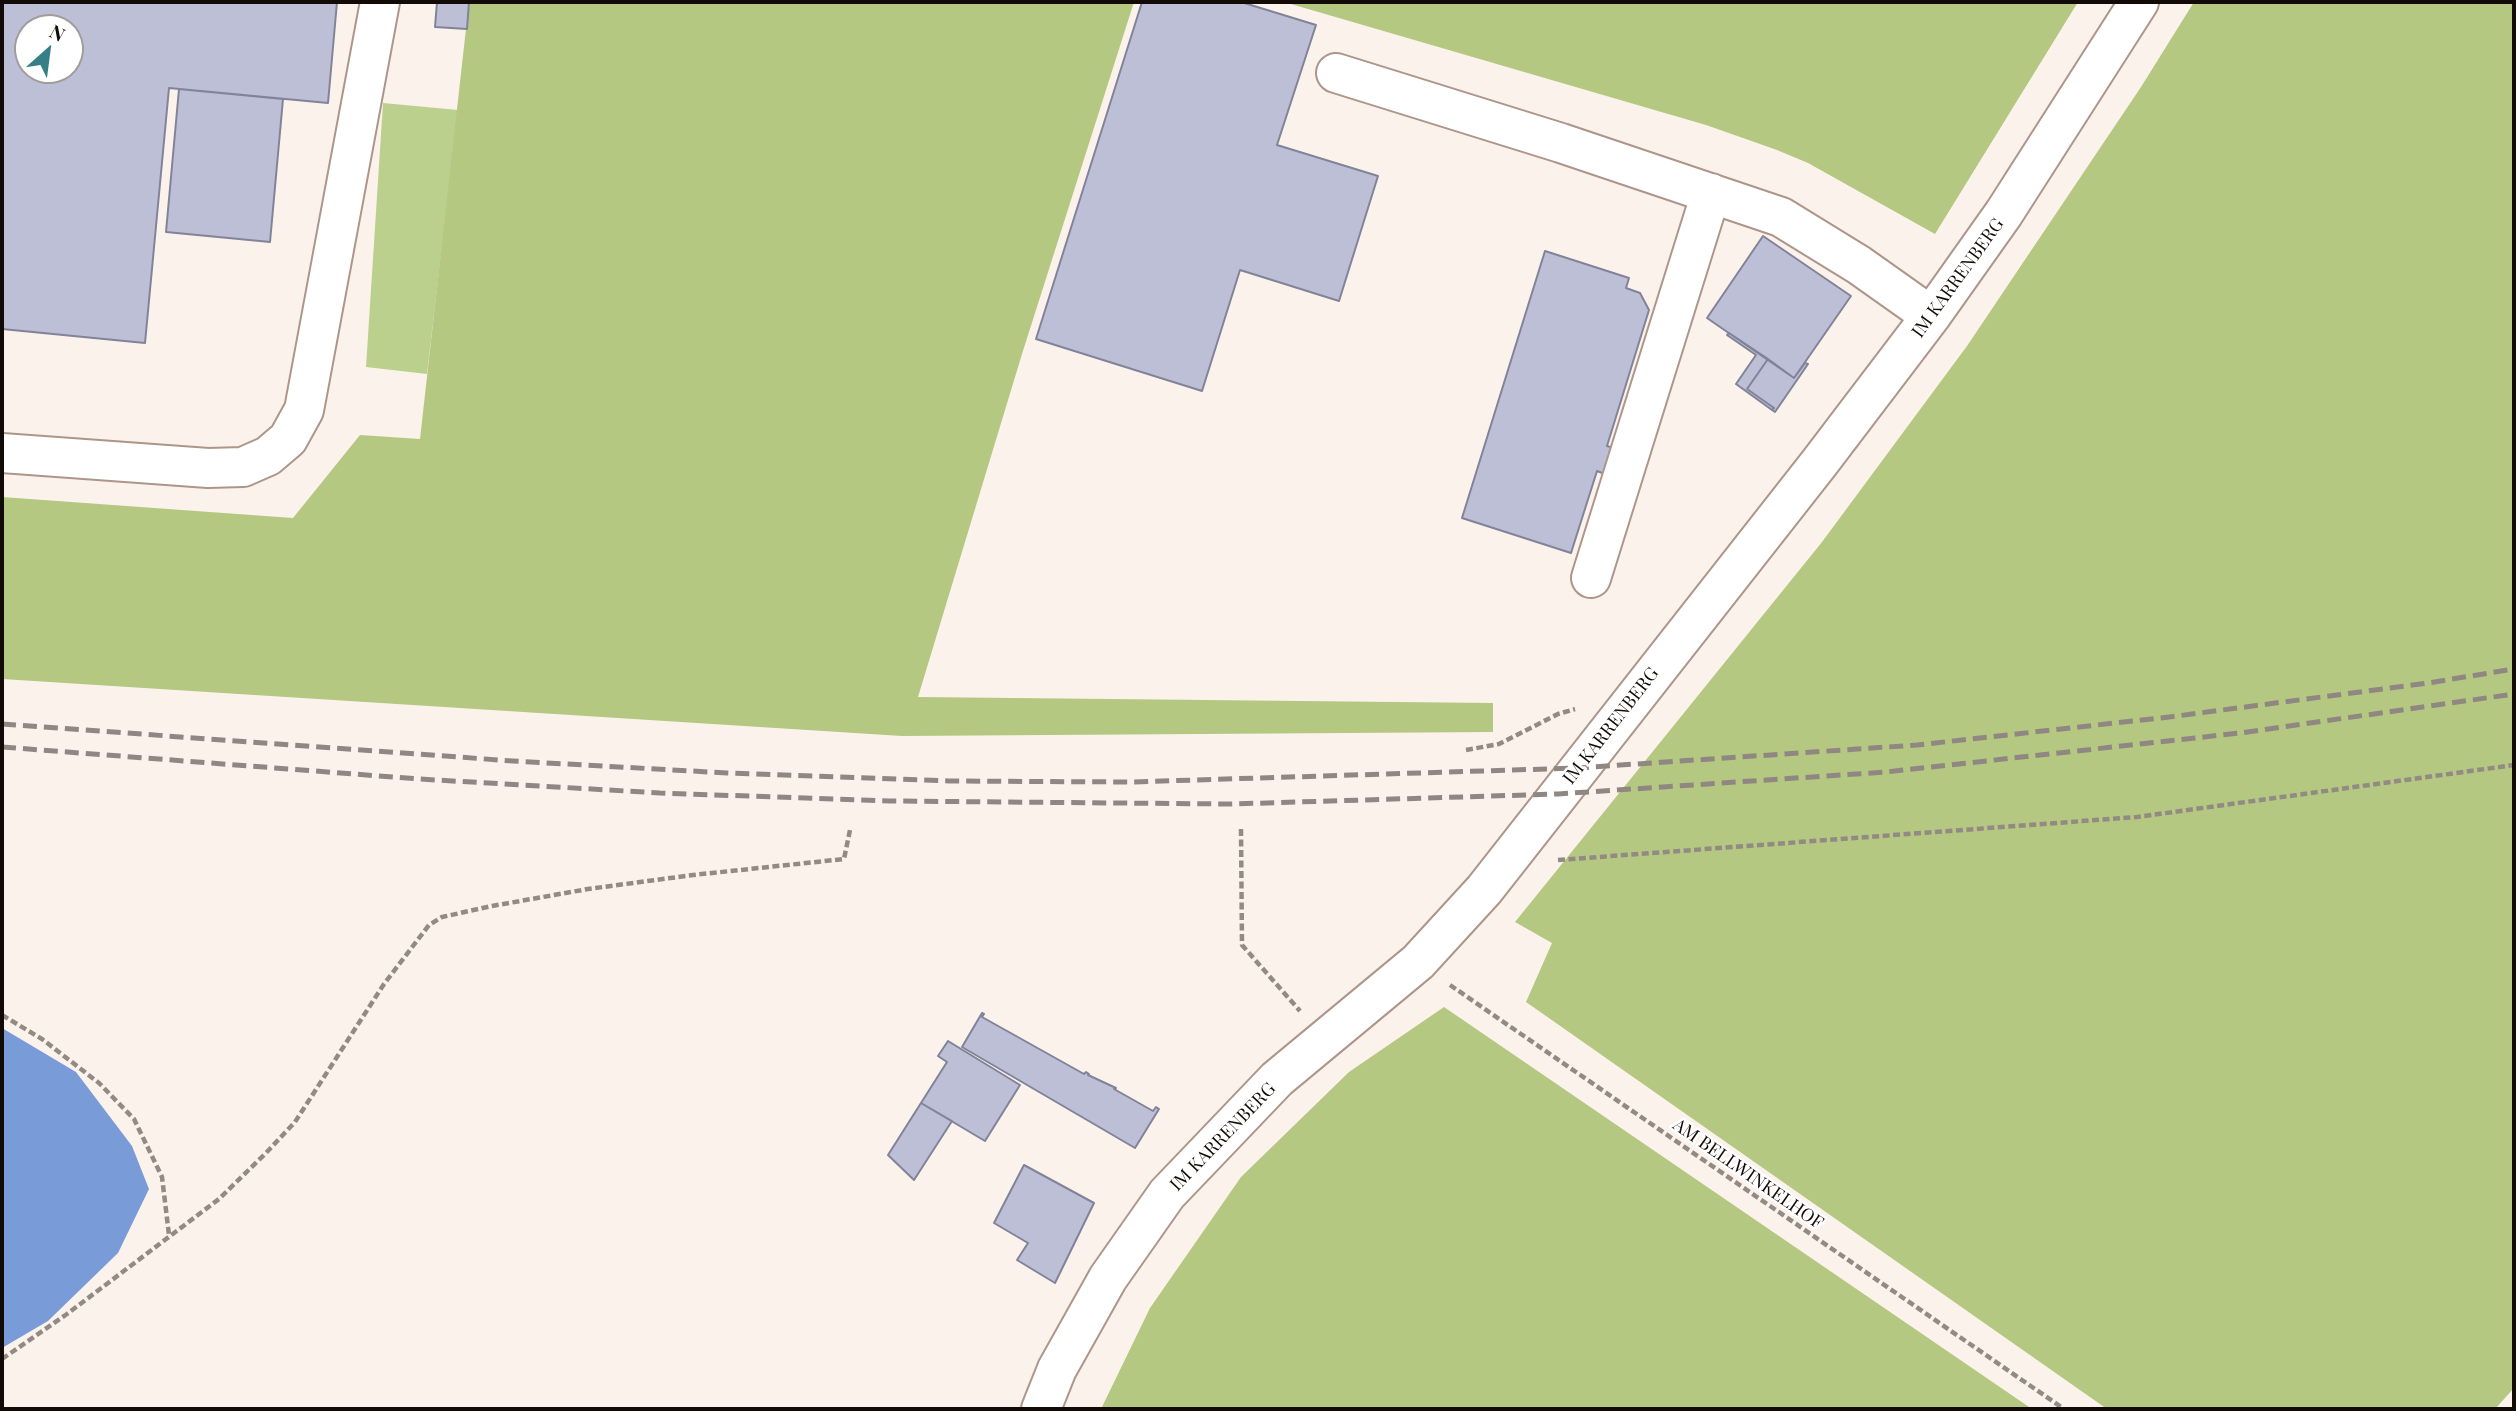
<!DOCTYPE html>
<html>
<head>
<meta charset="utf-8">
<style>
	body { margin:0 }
	#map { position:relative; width:2516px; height:1411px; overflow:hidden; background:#fcf2ec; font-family:"Playfair Display",serif }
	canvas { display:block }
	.frame { position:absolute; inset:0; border:4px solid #120a06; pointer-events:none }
	.north { position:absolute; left:14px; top:14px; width:70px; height:70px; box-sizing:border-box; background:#fff; border:2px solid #a09d9b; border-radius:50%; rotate:28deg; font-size:19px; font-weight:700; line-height:28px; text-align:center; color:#120a06 }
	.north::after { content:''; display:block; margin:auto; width:24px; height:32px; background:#377f87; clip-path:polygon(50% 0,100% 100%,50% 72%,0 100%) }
</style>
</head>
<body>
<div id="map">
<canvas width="2516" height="1411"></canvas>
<div class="frame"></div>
<div class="north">N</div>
</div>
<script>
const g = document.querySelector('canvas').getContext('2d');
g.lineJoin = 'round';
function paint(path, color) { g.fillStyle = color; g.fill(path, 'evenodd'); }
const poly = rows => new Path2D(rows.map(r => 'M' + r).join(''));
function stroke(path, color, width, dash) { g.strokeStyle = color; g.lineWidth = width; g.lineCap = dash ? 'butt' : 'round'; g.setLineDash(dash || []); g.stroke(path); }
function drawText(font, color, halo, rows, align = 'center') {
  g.font = font + ' "Playfair Display",serif'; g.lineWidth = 5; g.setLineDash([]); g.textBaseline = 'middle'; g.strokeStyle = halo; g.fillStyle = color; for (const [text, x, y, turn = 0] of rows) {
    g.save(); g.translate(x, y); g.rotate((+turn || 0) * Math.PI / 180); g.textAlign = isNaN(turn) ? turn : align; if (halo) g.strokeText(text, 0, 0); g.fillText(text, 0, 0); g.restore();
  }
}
const green = poly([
	[383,103,458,110,427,374,366,367]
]);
const forest = poly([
	[469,2,1134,2,1022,354,918,697,1493,703,1493,732,902,736,2,679,2,497,293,518,360,435,420,439],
	[1284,2,2078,2,1935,234,1808,163,1777,150,1706,125],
	[2194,2,2514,2,2514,1388,2495,1409,2107,1409,1526,1002,1552,943,1515,922,1822,542,1967,346,2141,87],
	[1444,1007,2032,1409,1101,1409,1150,1308,1241,1177,1349,1072]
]);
const water = poly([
	[2,1028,76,1072,132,1146,149,1189,118,1253,48,1321,2,1348]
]);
const building = poly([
	[2,2,337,2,328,103,169,88,145,343,2,329,2,2],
	[28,28,70,28,70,70,28,70,28,28],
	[437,2,469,2,467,29,435,27,437,2],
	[1142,2,1241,2,1316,25,1277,145,1378,176,1339,301,1240,270,1202,391,1036,339,1142,2],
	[179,89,283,99,270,242,166,232,179,89],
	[1763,236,1851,296,1794,378,1707,318,1763,236],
	[1545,251,1629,278,1626,288,1640,293,1649,310,1607,446,1614,448,1605,474,1597,471,1571,553,1462,518,1545,251],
	[1729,333,1768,359,1747,389,1774,408,1772,410,1736,384,1756,355,1727,335,1729,333],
	[1768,359,1794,378,1805,363,1808,364,1775,412,1772,410,1774,408,1747,389,1768,359],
	[982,1013,984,1014,982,1017,1084,1074,1086,1072,1089,1074,1088,1075,1116,1088,1114,1089,1153,1111,1156,1107,1159,1109,1135,1148,962,1047,982,1013],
	[948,1041,1020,1085,985,1141,921,1103,947,1062,938,1056,948,1041],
	[921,1103,952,1121,914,1180,888,1155,921,1103],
	[1024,1165,1094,1203,1055,1283,1017,1260,1028,1243,994,1223,1024,1165]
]);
const path = poly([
	[1466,750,1499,744,1558,714,1575,709],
	[1241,829,1242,945,1300,1011],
	[1558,860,2137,817,2514,765],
	[1450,985,2064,1409],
	[2,1015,42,1039,99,1083,134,1119,162,1177,169,1235],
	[2,1359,67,1314,219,1199,266,1153,295,1122,384,984,429,925,442,917,492,906,588,889,693,875,844,859,850,830]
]);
const minor = poly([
	[1336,73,1561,143,1781,217,1859,265,1931,316],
	[2,453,208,468,243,467,268,456,288,439,304,410,380,2],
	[1591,578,1711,193],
	[1041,1409,1057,1369,1108,1278,1167,1194,1277,1079,1418,962,1484,890,1820,462,1931,316,2004,213,2139,2]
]);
const rail = poly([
	[2,724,513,761,727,773,949,781,1131,782,1577,768,1917,745,2169,717,2428,683,2514,669],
	[2,747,419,779,660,793,890,801,1232,804,1558,794,1886,772,2240,733,2514,694]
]);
const streetNames = [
	["IM KARRENBERG",1958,278,-54],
	["IM KARRENBERG",1611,726,-52],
	["IM KARRENBERG",1223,1137,-46],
	["AM BELLWINKELHOF",1748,1174,35]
];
paint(green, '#bcd08e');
paint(forest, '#b4c881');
paint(water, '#799cd8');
paint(building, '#bdbfd7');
stroke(building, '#818399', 2);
stroke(minor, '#ad9689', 42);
stroke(path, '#938a84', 4.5, [7, 3.5]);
stroke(minor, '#fff', 38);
stroke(rail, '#918782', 5, [14, 7]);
drawText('18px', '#120a06', '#fff', streetNames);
</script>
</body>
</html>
